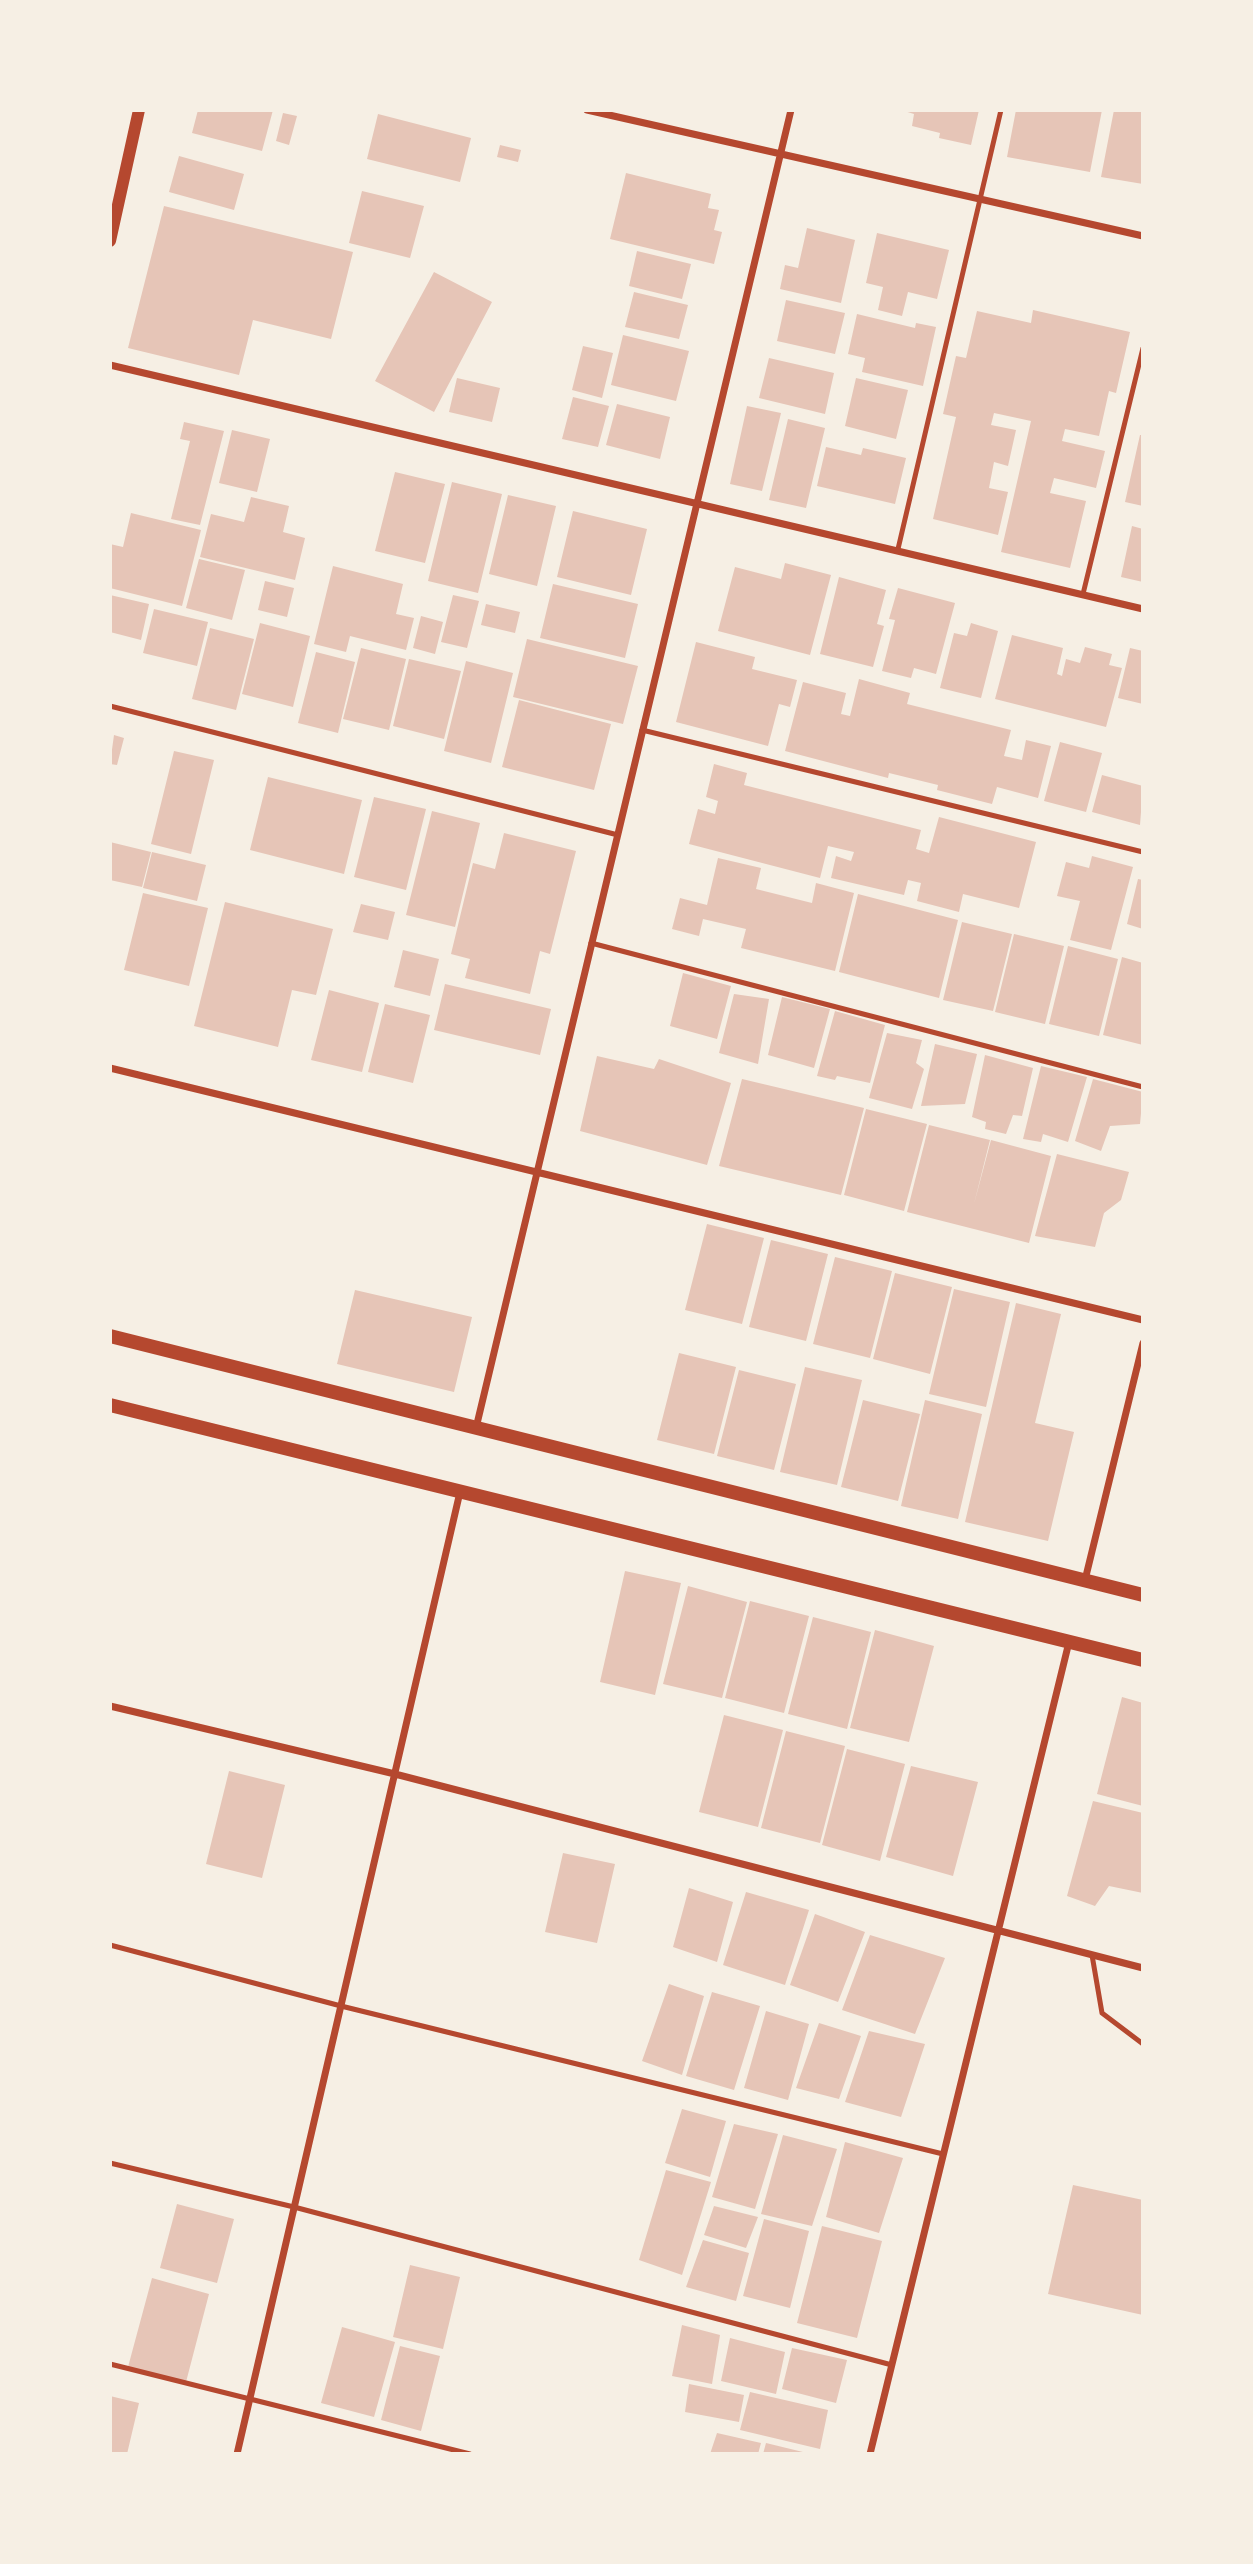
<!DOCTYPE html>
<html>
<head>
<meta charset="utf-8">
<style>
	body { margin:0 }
	#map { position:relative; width:1253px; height:2564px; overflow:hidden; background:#f6efe4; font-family:"Varela Round",sans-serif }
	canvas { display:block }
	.frame { position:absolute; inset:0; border:112px solid #f6efe4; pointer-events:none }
</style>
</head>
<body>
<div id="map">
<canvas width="1253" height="2564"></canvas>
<div class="frame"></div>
</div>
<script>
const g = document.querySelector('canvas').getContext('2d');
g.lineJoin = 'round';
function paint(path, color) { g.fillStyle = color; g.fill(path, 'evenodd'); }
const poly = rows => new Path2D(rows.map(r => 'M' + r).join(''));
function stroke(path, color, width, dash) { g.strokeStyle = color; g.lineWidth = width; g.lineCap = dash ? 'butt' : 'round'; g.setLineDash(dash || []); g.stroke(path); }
const building = poly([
	[198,110,273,110,262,151,192,133],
	[901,110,979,110,971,145,939,138,940,133,912,126,914,114],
	[1016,110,1102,110,1090,172,1007,157],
	[1114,110,1143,110,1143,184,1101,177],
	[283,113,297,116,289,145,276,141],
	[378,114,471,138,460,182,367,159],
	[500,145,521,150,518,162,497,157],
	[179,156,244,174,234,210,169,192],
	[626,173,711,194,708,208,719,210,714,230,722,232,714,264,610,239],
	[362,191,424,206,410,258,349,243],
	[164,206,353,252,331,339,253,320,239,375,128,348],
	[807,228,855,240,841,303,780,289,785,265,798,268],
	[877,233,949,250,937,299,908,292,902,316,878,310,883,287,866,283],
	[637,251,691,264,682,299,629,286],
	[434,272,492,302,434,412,375,381],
	[634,292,688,305,679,339,625,327],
	[786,300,845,313,835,354,777,341],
	[1033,310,1130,332,1116,393,1109,391,1099,436,1065,429,1062,441,1105,451,1096,488,1054,478,1050,493,1086,501,1070,568,1001,552,1031,421,994,413,991,425,1016,430,1008,466,994,462,989,488,1008,492,998,535,933,519,956,417,943,414,956,356,966,358,977,311,1031,323],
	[857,314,915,328,916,323,936,327,923,386,862,372,865,358,848,354],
	[623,335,689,351,676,401,611,385],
	[583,346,613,353,602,398,572,390],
	[769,358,834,373,825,414,759,398],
	[457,378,500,388,492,422,449,412],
	[856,378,908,390,896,439,845,426],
	[573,397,609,406,598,447,562,439],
	[617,404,670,417,660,459,606,445],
	[747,406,781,413,762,491,730,484],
	[788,419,825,428,806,508,769,500],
	[184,422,224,431,200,525,171,519,190,441,180,439],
	[232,430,270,439,257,492,219,483],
	[1140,435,1143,435,1143,506,1125,502],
	[826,447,861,455,863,448,906,458,895,504,817,486],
	[395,472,445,484,425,563,375,551],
	[452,482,502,494,478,593,428,581],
	[508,495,556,506,537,586,489,574],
	[251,497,289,506,283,532,305,538,295,580,200,557,211,514,244,522],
	[573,511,647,529,631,595,557,577],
	[131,513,201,530,182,606,110,588,110,544,123,547],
	[1132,526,1143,529,1143,582,1121,577],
	[199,559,245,570,232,620,186,608],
	[785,563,831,575,810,655,718,631,735,567,781,579],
	[333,566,403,584,396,614,414,618,406,650,350,636,346,652,314,644],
	[839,577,886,590,877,624,884,626,873,667,820,654],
	[265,581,294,588,287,617,258,610],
	[553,584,638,604,625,658,540,638],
	[898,588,955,603,936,674,914,668,911,678,882,671,895,620,889,619],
	[110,595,149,604,141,640,110,632],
	[453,595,479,601,467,648,441,642],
	[486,604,520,612,515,633,481,625],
	[154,609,208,622,197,666,143,653],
	[421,616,443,622,435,654,413,648],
	[260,623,310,636,293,707,242,694],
	[971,623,998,631,981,698,940,688,954,633,967,636],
	[210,628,254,639,236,710,192,699],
	[1012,635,1063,648,1057,674,1062,676,1066,659,1080,663,1085,647,1112,654,1109,665,1122,668,1106,727,995,699],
	[527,639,638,666,623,724,513,697],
	[696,642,755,657,752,669,797,680,790,707,779,704,768,746,676,722],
	[361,648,406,659,389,730,343,719],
	[1130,648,1143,651,1143,704,1118,698],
	[316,652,355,662,338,733,298,723],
	[409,659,461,671,444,739,393,726],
	[466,661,513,673,491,763,444,751],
	[859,679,910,693,907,704,1011,730,1004,756,1022,760,1026,740,1051,746,1038,798,997,787,992,804,937,790,938,785,889,773,888,778,785,751,803,682,846,693,841,714,850,716],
	[519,700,611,724,594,790,502,767],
	[114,735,124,738,117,765,110,764],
	[1060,742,1102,753,1086,812,1044,801],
	[174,751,214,760,191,854,151,844],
	[714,764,747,773,744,785,921,830,916,849,929,853,939,817,1036,842,1019,908,963,894,959,912,917,901,921,883,908,880,904,895,831,878,836,856,851,861,854,852,828,846,820,878,689,844,698,809,715,814,718,801,706,797],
	[1102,775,1143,786,1140,825,1092,812],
	[268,777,362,800,344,874,250,850],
	[374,797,426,809,406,890,354,877],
	[432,811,480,823,455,927,406,915],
	[504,833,576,851,550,954,540,951,530,994,465,978,470,959,451,954,473,863,495,869],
	[110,842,151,852,142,887,110,880],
	[152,852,206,865,197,901,143,888],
	[1092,856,1133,867,1111,950,1070,940,1080,901,1057,896,1066,862,1089,868],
	[718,858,761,868,756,889,812,903,816,883,854,893,835,971,741,948,746,929,703,919,699,936,672,929,680,898,707,905],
	[1138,879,1143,880,1143,929,1127,924],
	[143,893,208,908,189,986,124,970],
	[858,894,958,920,939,998,839,972],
	[225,902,333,929,316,995,292,990,278,1047,194,1026],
	[361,904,395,912,388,940,353,932],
	[962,922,1012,934,993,1011,943,1000],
	[1014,934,1064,946,1045,1024,995,1012],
	[1068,946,1118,959,1099,1036,1049,1024],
	[403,950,439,959,430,996,394,987],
	[1122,957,1143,963,1143,1045,1103,1035],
	[683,973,731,986,717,1039,670,1026],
	[445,984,551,1009,540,1055,434,1030],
	[329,990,379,1003,362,1072,311,1060],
	[734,994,769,999,758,1064,719,1053],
	[782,997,830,1009,814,1068,768,1055],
	[385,1004,430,1015,413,1083,368,1072],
	[835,1011,885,1025,870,1083,837,1076,835,1080,817,1076],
	[887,1033,922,1040,916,1063,924,1069,912,1109,869,1098],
	[935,1044,977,1054,965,1104,921,1106],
	[985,1055,1033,1068,1022,1116,1013,1115,1006,1134,985,1129,986,1122,972,1117],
	[597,1056,654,1069,659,1059,731,1083,707,1165,580,1131],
	[1041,1066,1087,1077,1068,1142,1043,1134,1041,1142,1023,1139],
	[742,1079,864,1108,841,1195,719,1166],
	[1093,1079,1143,1092,1140,1124,1110,1126,1101,1151,1075,1141],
	[866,1109,927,1124,904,1211,844,1195],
	[929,1125,990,1140,974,1204,991,1140,1051,1156,1029,1243,907,1212],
	[1057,1154,1129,1172,1121,1200,1104,1213,1095,1247,1035,1236],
	[707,1224,764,1238,742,1324,685,1310],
	[771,1240,828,1254,806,1341,749,1327],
	[835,1257,892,1271,870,1358,813,1344],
	[895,1273,952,1287,930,1374,873,1359],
	[954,1289,1010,1302,986,1407,929,1394],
	[355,1290,472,1317,454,1392,337,1364],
	[1016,1303,1061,1314,1035,1423,1074,1432,1048,1541,965,1522],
	[679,1353,736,1367,714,1454,657,1440],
	[805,1367,862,1380,837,1485,780,1472],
	[739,1370,796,1384,774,1470,717,1456],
	[863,1400,920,1414,898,1501,841,1487],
	[925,1400,982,1414,958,1519,901,1506],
	[625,1571,681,1583,655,1695,600,1682],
	[688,1586,747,1602,722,1698,663,1684],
	[750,1601,809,1616,784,1713,725,1698],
	[813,1617,871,1632,847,1729,788,1714],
	[875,1630,934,1646,909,1742,850,1728],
	[1122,1697,1143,1703,1143,1806,1097,1794],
	[724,1715,783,1730,758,1827,699,1812],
	[786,1731,845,1746,820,1843,761,1828],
	[847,1749,905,1764,880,1861,822,1845],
	[911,1766,978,1782,953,1876,886,1857],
	[229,1771,285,1785,262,1878,206,1864],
	[1093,1801,1143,1813,1143,1893,1109,1886,1095,1906,1067,1896],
	[563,1853,615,1864,597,1943,545,1932],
	[689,1888,733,1902,717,1962,673,1947],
	[746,1892,809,1910,785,1985,723,1965],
	[815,1914,865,1932,838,2002,790,1985],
	[870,1935,945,1958,915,2034,842,2010],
	[669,1984,704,1996,682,2075,642,2061],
	[712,1992,760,2006,734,2090,686,2076],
	[766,2011,809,2024,788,2100,744,2088],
	[819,2023,861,2036,839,2099,796,2088],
	[869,2031,925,2044,901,2117,845,2102],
	[682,2109,726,2121,710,2177,665,2163],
	[734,2124,778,2134,755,2209,712,2197],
	[783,2135,837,2149,812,2226,761,2214],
	[845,2142,903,2158,879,2233,826,2217],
	[666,2170,711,2182,682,2275,639,2260],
	[1073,2185,1143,2200,1143,2315,1048,2294],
	[177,2204,234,2219,217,2283,160,2268],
	[714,2206,758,2217,746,2248,704,2235],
	[764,2219,809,2231,790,2308,743,2296],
	[822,2226,882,2241,857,2338,797,2323],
	[703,2240,749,2253,736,2301,686,2287],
	[410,2265,460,2277,443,2349,393,2337],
	[152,2278,209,2294,186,2382,128,2367],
	[682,2325,720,2335,712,2384,672,2376],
	[342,2327,395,2342,374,2417,321,2403],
	[730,2338,785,2352,776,2394,721,2381],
	[400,2346,440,2356,421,2431,381,2420],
	[792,2348,847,2360,836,2403,782,2389],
	[689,2384,744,2395,739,2422,685,2412],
	[750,2392,828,2410,820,2449,740,2430],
	[110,2396,139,2403,127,2454,110,2454],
	[717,2433,761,2443,758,2454,710,2454],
	[766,2443,807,2453,806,2454,763,2454]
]);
const service = poly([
	[898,549,1001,110],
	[1083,594,1143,348],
	[110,706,618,835],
	[642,730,1143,852],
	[591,943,1143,1087],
	[110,1945,341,2006,943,2154],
	[1092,1955,1102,2013,1143,2044],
	[110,2163,294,2207,892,2365],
	[110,2364,470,2454]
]);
const minor = poly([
	[587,110,1143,236],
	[110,365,1143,609],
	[110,1068,1143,1320],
	[476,1428,791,110],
	[1085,1580,1143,1343],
	[110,1706,395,1774,1143,1968],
	[237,2454,460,1492],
	[870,2454,1069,1642]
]);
const tertiary = poly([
	[110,241,139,110]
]);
const secondary = poly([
	[110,1336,1143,1595],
	[110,1405,1143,1660]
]);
paint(building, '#e6c5b7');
stroke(service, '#b5482f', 5);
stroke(minor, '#b5482f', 7);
stroke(tertiary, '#b5482f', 12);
stroke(secondary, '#b5482f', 14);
</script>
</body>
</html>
